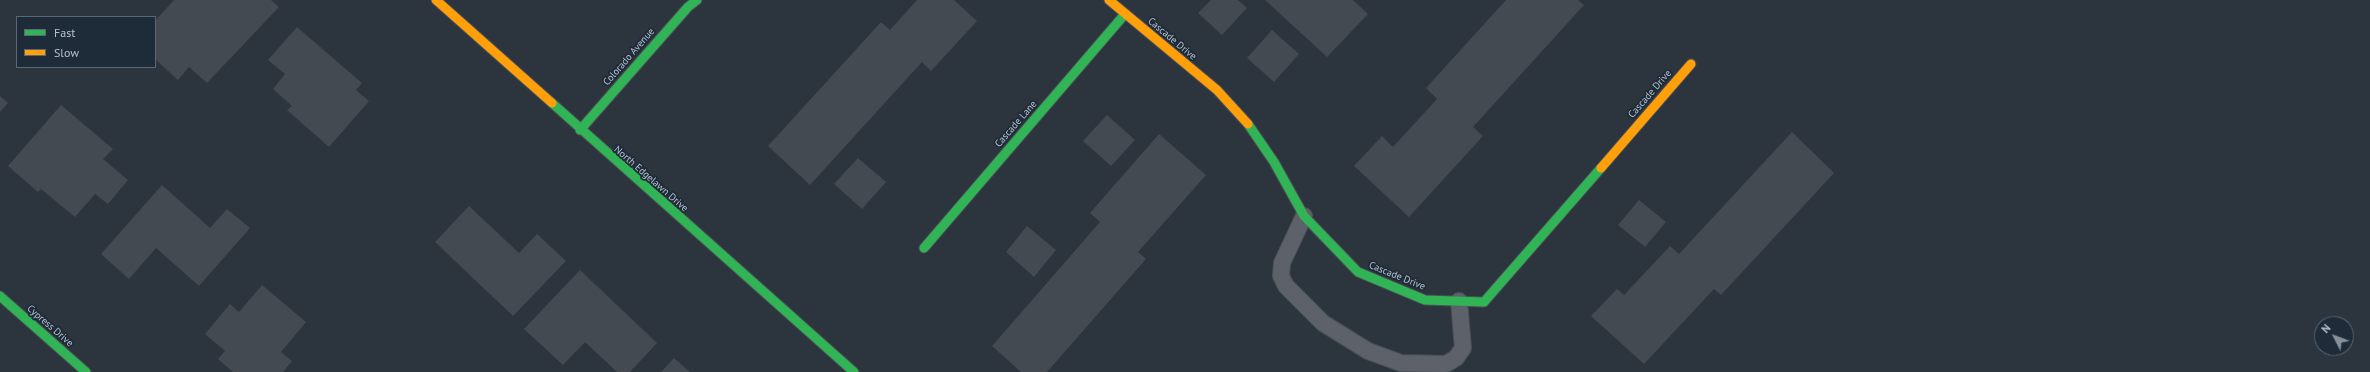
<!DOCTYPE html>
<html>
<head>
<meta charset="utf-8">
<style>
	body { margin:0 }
	#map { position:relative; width:2370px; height:372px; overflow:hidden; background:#2c343d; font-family:"PT Sans",sans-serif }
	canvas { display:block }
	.legend { position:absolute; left:16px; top:16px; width:140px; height:52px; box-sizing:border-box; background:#1e2b39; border:1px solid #5b6774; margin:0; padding:5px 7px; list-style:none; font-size:12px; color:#b7c1cd }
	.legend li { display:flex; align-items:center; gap:8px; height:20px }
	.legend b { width:20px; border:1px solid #5b6774 }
	.north { position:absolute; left:2314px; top:316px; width:40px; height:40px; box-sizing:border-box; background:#1e2b39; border:1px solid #5b6774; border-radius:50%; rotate:312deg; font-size:11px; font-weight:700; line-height:16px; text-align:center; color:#b7c1cd }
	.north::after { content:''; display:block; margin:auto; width:14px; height:18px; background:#86909b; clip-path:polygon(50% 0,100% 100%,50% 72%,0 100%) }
</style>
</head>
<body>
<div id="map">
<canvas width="2370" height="372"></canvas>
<ul class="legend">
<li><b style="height:5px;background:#30b455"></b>Fast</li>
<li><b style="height:5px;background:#ff9f0a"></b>Slow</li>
</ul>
<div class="north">N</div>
</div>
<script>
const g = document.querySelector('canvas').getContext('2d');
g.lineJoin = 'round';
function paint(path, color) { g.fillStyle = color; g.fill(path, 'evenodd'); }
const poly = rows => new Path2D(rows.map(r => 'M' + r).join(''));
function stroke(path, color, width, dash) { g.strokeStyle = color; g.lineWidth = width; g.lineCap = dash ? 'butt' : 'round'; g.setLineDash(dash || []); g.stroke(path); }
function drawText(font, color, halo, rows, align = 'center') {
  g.font = font + ' "PT Sans",sans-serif'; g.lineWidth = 3.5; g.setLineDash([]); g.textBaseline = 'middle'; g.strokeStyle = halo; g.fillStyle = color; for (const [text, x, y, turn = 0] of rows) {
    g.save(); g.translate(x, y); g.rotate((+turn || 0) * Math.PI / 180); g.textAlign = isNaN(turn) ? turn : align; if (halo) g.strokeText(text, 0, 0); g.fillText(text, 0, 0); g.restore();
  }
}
const building = poly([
	[174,0,271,0,279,7,207,83,189,67,178,80,155,59,155,21],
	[917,0,954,0,977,21,931,71,922,62,810,185,768,146,881,22,890,30],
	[1211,0,1238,0,1247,8,1222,35,1198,13],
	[1265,0,1353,0,1368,14,1327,57],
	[1506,0,1578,0,1584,5,1473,127,1483,136,1409,217,1354,166,1382,136,1393,147,1437,99,1426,88],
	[297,27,362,83,356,90,369,101,329,147,287,110,292,106,273,89,285,74,268,60],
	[1272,30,1299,54,1274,82,1247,58],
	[0,96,8,103,0,112],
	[61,105,113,149,103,159,128,180,108,204,95,194,75,217,41,189,38,192,8,166],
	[1107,115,1135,140,1111,166,1083,141],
	[1792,132,1834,173,1721,295,1714,289,1644,364,1591,316,1617,289,1624,295,1670,246,1679,254],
	[1159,134,1206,175,1138,252,1146,259,1047,372,1021,372,992,346,1100,222,1090,213],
	[858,158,886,182,862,209,834,184],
	[162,185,210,228,227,209,250,228,199,286,156,248,129,279,101,254],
	[1639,200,1666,222,1645,247,1618,225],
	[469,206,519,253,537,234,566,261,513,316,435,242],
	[1027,226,1056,250,1034,277,1006,252],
	[580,270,657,343,630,372,617,372,585,342,563,365,524,329],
	[262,285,306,322,281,352,292,361,283,372,233,372,218,359,225,351,205,334,230,304,239,312],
	[674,358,690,372,661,372]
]);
const lane = poly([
	[1304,216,1282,263,1281,276,1286,286,1323,323,1368,351,1401,363,1446,364,1456,358,1463,348,1459,301]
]);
const fast = poly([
	[552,103,854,372],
	[1248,124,1274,162,1304,216,1358,272,1425,300,1484,302,1601,168],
	[580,130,688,7,697,0],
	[924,248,1125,14],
	[0,296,86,372]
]);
const slow = poly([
	[436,0,552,103],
	[1109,0,1217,90,1248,124],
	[1601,168,1691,64]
]);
const streetNames = [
	["Cascade Drive",1172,39,40],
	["Colorado Avenue",629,57,-49],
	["Cascade Drive",1650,94,-49],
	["Cascade Lane",1016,124,-49],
	["North Edgelawn Drive",651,179,41],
	["Cascade Drive",1397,276,22],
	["Cypress Drive",50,326,41]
];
paint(building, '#434a52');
stroke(lane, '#4b5057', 18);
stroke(fast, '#4b5057', 11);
stroke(slow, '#4b5057', 11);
stroke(lane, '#5d626a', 16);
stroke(fast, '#30b455', 9);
stroke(slow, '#ff9f0a', 9);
drawText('10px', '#b7c1cd', '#1e2b39', streetNames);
</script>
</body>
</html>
